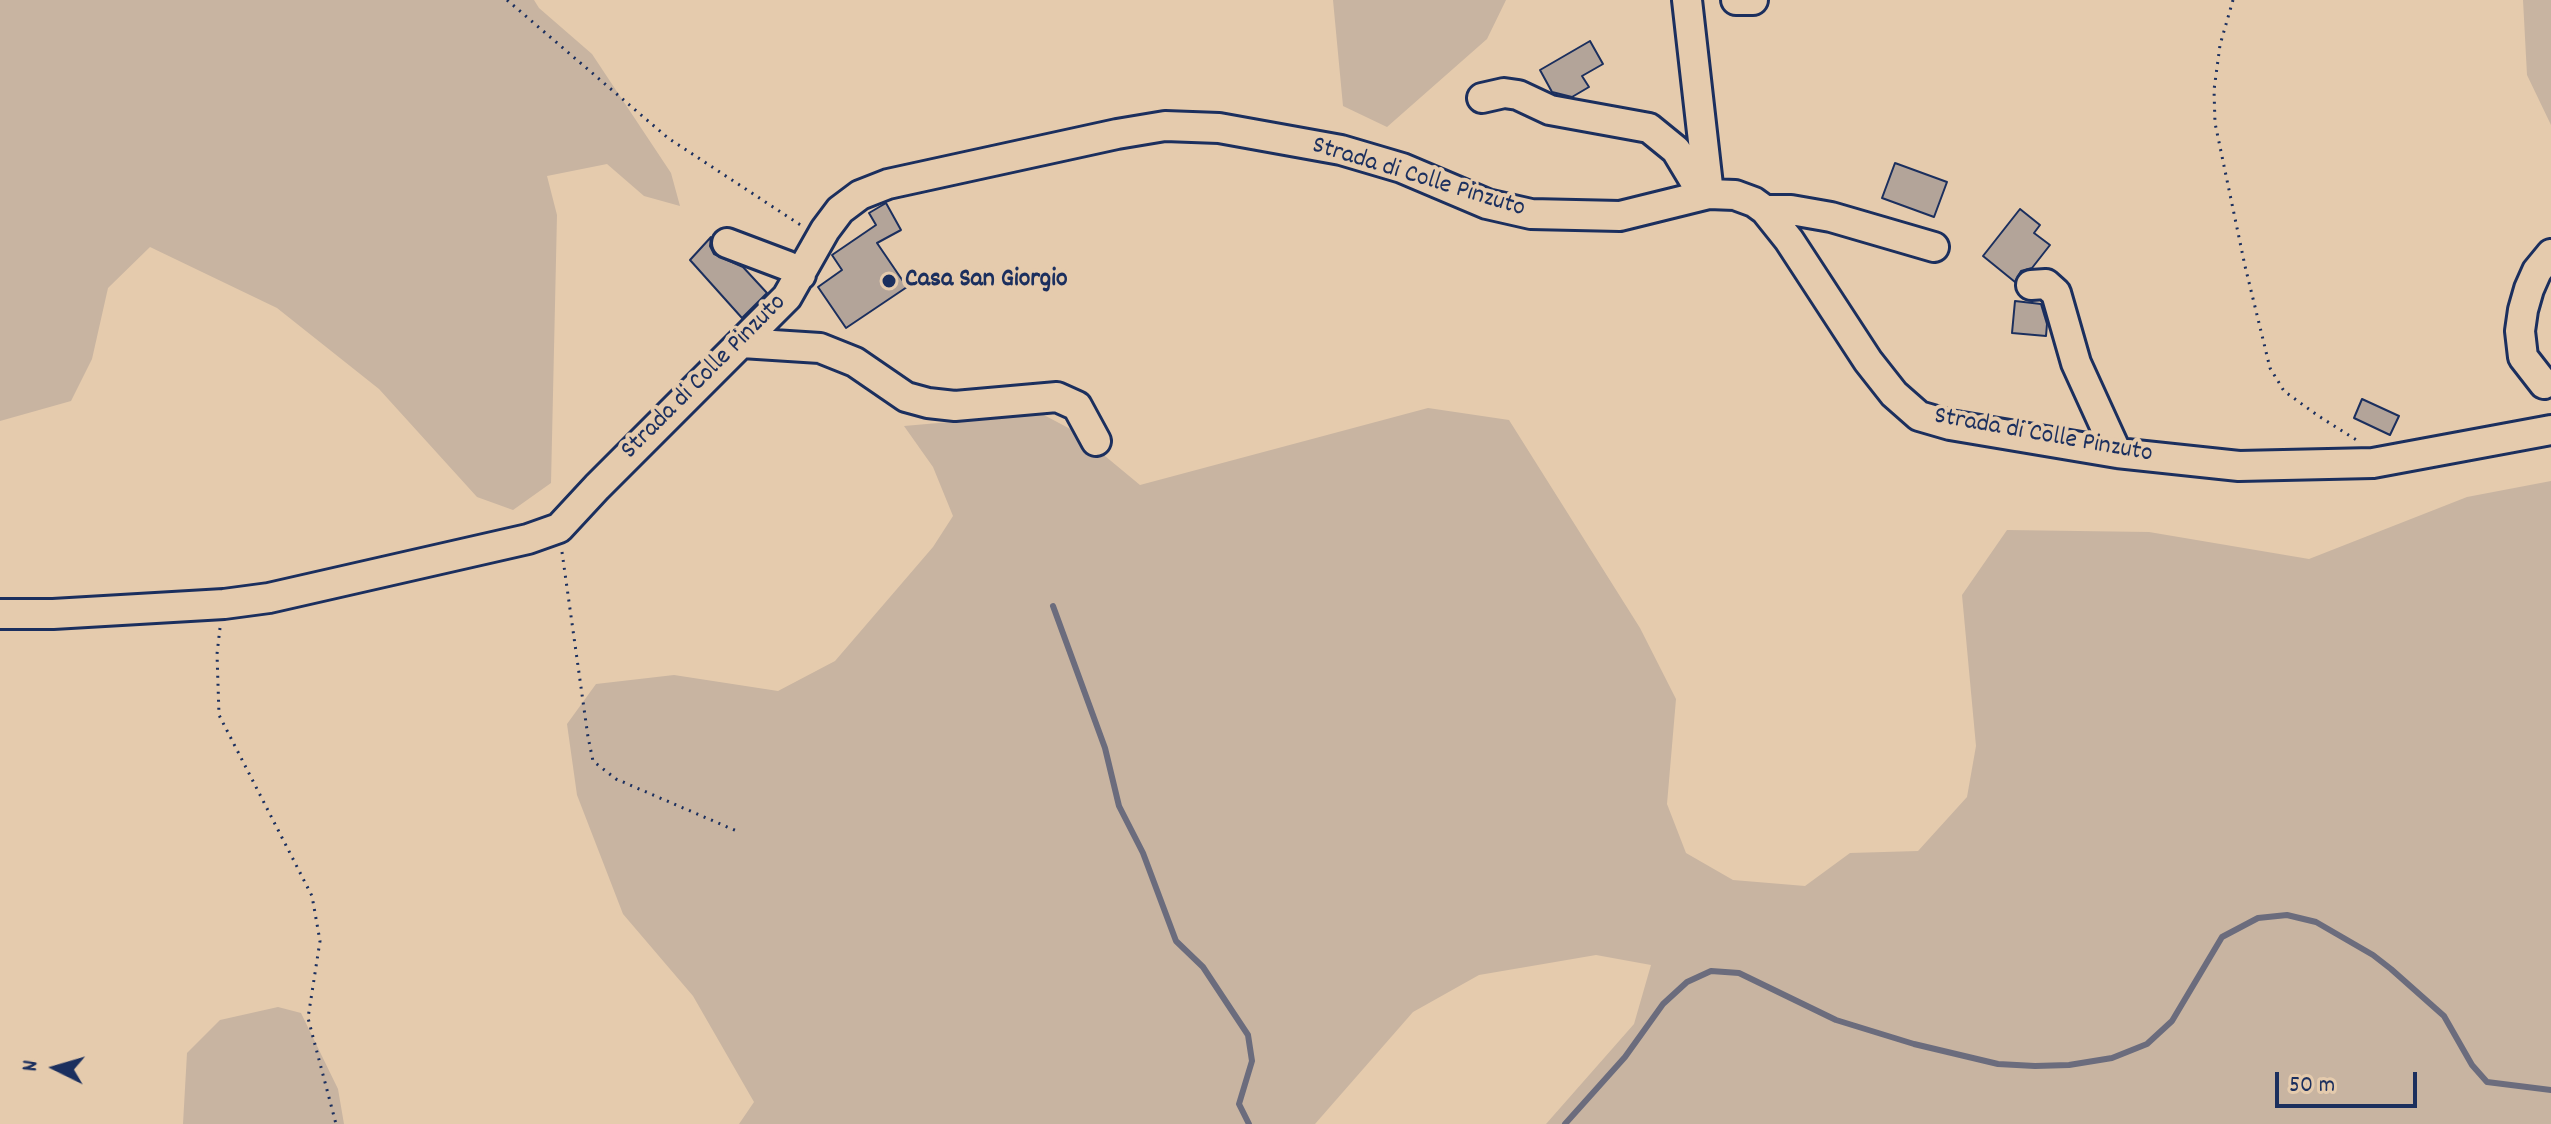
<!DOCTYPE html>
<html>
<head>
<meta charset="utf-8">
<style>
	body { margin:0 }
	#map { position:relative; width:2551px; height:1124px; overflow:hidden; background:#e5cbad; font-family:Dekko,sans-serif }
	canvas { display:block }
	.north { position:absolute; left:16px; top:1028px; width:80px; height:80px; -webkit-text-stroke:6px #e5cbad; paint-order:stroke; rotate:275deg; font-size:22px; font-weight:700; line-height:32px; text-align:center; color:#1b2f5e }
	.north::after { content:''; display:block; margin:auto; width:28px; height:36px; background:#1b2f5e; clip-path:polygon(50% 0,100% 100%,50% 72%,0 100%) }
	.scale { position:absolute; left:2275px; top:1072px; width:142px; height:36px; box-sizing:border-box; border:4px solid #1b2f5e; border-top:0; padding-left:10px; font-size:24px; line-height:28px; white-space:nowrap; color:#1b2f5e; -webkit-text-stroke:6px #e5cbad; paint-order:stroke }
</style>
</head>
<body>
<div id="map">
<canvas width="2551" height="1124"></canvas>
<div class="north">N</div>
<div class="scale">50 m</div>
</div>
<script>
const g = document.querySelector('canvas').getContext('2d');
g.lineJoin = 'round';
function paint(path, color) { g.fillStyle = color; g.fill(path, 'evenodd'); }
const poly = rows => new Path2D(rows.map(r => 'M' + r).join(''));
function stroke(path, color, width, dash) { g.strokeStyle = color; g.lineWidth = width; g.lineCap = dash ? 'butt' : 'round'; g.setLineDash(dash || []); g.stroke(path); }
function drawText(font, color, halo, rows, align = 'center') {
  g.font = font + ' Dekko,sans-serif'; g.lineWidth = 8; g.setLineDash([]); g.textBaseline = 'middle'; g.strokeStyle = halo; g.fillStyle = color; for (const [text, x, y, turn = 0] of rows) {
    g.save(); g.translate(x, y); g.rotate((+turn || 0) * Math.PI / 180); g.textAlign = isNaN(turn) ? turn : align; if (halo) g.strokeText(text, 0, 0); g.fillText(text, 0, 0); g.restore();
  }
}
const green = poly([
	[0,0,534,0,539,8,592,54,671,173,680,206,644,196,607,164,547,176,557,215,551,483,513,510,477,497,379,389,277,308,150,247,108,288,92,359,71,401,0,421],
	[1333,0,1506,0,1487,39,1387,127,1343,106],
	[2523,0,2551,0,2551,125,2527,75],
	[1428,408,1509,420,1640,628,1676,699,1667,804,1686,853,1733,880,1805,886,1850,853,1918,851,1967,797,1976,746,1962,595,2007,530,2149,532,2309,559,2467,497,2551,481,2551,1124,1546,1124,1634,1024,1651,965,1596,955,1479,975,1413,1012,1315,1124,739,1124,754,1102,693,996,623,914,577,795,567,724,596,684,674,675,778,691,835,661,933,547,953,516,933,467,904,426,1042,414,1076,432,1140,485],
	[278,1007,301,1013,338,1089,344,1124,183,1124,187,1053,220,1020]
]);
const stream = poly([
	[1053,606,1105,748,1119,806,1143,853,1176,941,1203,967,1248,1035,1252,1061,1239,1104,1249,1124],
	[1565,1124,1625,1057,1663,1004,1687,982,1711,971,1739,973,1836,1020,1914,1044,1998,1064,2035,1066,2069,1065,2112,1058,2147,1044,2172,1021,2222,937,2258,918,2287,915,2316,922,2373,955,2391,969,2444,1016,2472,1065,2487,1082,2551,1090]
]);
const building = poly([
	[1590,41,1603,64,1582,76,1589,87,1572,97,1552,92,1540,70,1590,41],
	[1895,163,1947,182,1934,217,1882,198,1895,163],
	[886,203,901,230,877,243,907,287,846,328,818,287,842,270,832,255,876,225,869,213,886,203],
	[2020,209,2040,225,2034,233,2050,245,2032,268,2021,271,2015,282,1983,256,2020,209],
	[711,237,710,246,714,254,743,267,767,293,742,318,690,260,711,237],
	[2015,301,2041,304,2047,324,2046,336,2012,333,2015,301],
	[2362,399,2399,416,2390,435,2354,418,2362,399]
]);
const path = poly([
	[507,0,668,138,802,226],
	[2233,0,2220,45,2214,90,2215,123,2245,266,2270,368,2284,391,2317,415,2358,441],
	[562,552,588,737,593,761,616,779,739,832],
	[220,628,217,654,219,715,312,896,320,941,308,1018,336,1124]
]);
const minor = poly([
	[1687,0,1709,194],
	[1736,0,1753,0],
	[1482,98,1504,93,1518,95,1550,110,1649,128,1676,150,1703,195],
	[1765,210,1791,210,1831,217,1934,247],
	[727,243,788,266,801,275],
	[2031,285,2046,284,2056,293,2076,363,2117,453],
	[742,343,820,348,855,362,906,397,928,403,955,406,1057,397,1077,406,1096,441],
	[2544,384,2523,357,2520,331,2523,310,2529,289,2537,271,2551,254],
	[0,614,53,614,224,604,269,598,528,539,559,528,597,487,787,297,825,230,840,210,860,195,888,184,1117,134,1165,126,1219,128,1341,150,1402,168,1487,204,1531,214,1620,216,1709,194,1735,195,1754,202,1765,210,1789,240,1868,361,1894,394,1919,416,1950,425,2117,453,2239,466,2373,463,2551,430]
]);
const markers = [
	[889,281,8,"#1b2f5e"]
];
const streetNames = [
	["Strada di Colle Pinzuto",1418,179,17],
	["Strada di Colle Pinzuto",705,378,-45],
	["Strada di Colle Pinzuto",2043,437,10]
];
const poiNames = [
	["Casa San Giorgio",905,281]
];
paint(green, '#c8b4a1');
stroke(stream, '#6b6c7d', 6);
paint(building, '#b3a499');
stroke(building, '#1b2f5e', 2);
stroke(minor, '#1b2f5e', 34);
stroke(path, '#1b2f5e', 3, [2, 6]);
stroke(minor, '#e5cbad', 28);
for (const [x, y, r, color] of markers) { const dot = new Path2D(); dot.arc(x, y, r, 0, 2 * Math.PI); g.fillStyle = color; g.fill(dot); stroke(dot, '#e5cbad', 3); }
drawText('26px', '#1b2f5e', '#e5cbad', streetNames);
drawText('bold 26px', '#1b2f5e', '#e5cbad', poiNames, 'left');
</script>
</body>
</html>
